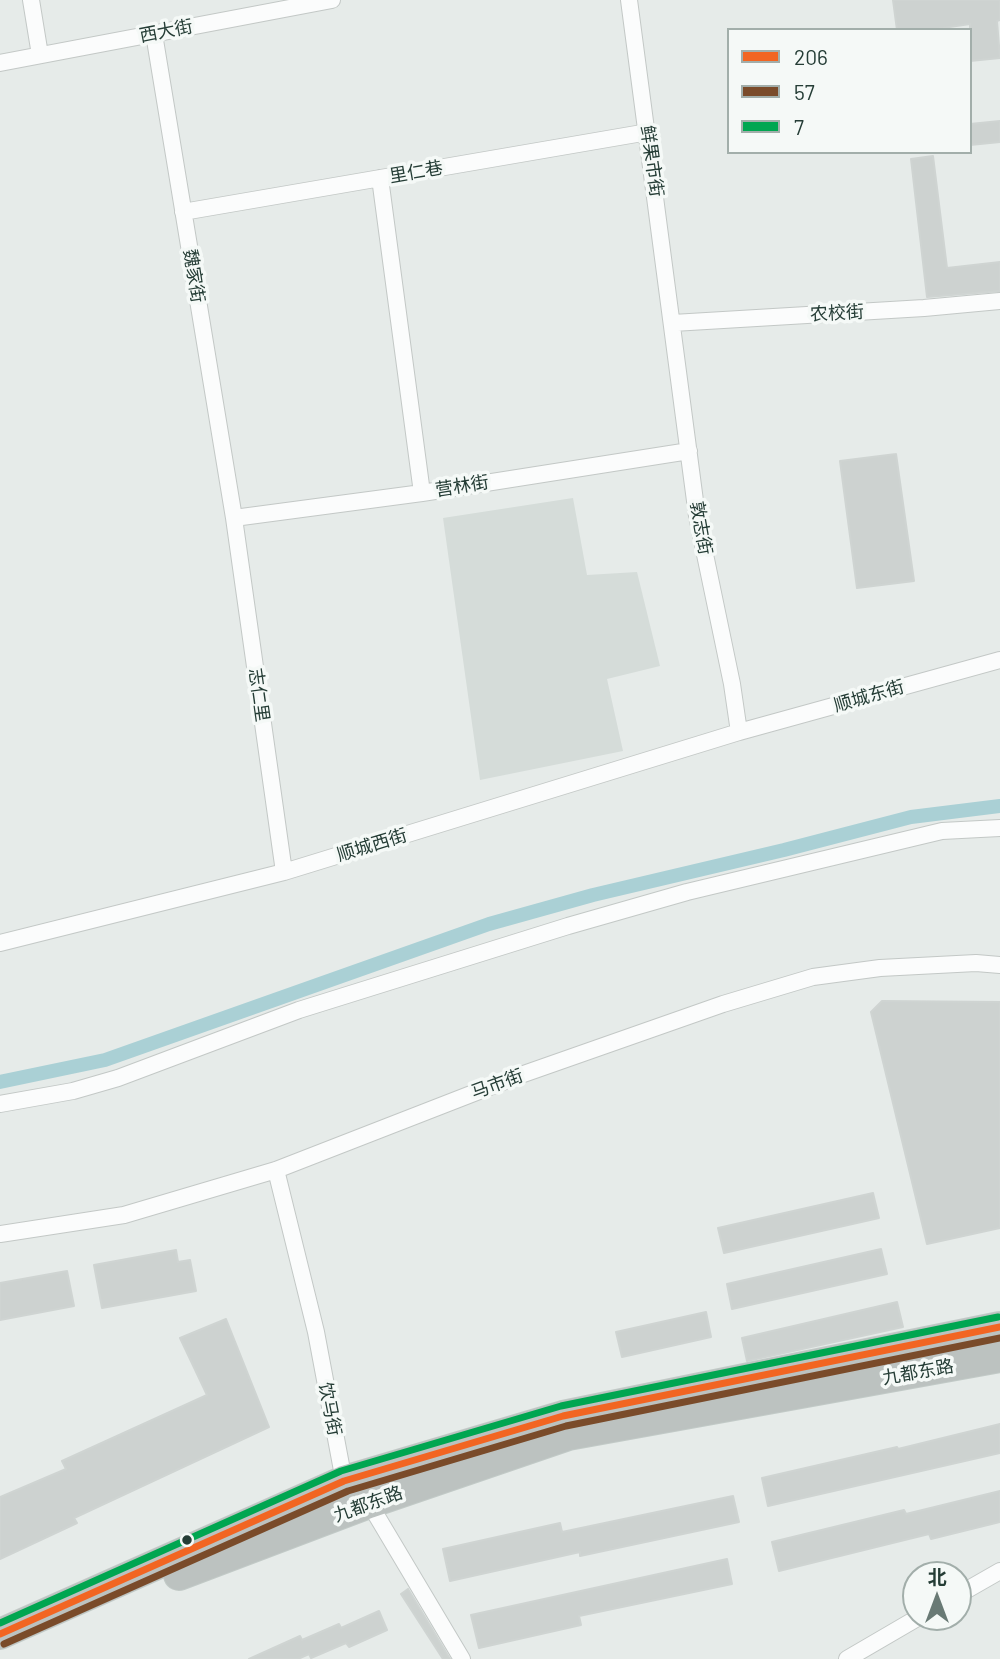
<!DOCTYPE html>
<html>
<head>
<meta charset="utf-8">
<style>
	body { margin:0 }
	#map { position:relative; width:1000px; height:1659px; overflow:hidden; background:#e6ebe9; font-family:Barlow,"Noto Sans SC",sans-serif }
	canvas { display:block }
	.legend { position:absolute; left:727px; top:28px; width:245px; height:126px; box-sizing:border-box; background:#f5f9f7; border:2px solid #a2aeaa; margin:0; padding:9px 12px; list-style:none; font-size:21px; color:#253d36 }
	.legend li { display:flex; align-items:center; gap:14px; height:35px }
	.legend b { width:35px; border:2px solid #a2aeaa }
	.north { position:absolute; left:902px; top:1561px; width:70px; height:70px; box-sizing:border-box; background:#f5f9f7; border:2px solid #a2aeaa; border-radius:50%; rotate:0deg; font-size:19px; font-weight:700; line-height:28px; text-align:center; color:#253d36 }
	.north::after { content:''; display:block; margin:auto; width:24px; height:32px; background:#697a75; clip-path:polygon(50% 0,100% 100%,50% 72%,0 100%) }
</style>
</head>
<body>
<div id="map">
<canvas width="1000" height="1659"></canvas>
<ul class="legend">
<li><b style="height:9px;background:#f26522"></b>206</li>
<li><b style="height:9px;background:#7a4b2a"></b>57</li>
<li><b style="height:9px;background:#00a651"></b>7</li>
</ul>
<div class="north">北</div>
</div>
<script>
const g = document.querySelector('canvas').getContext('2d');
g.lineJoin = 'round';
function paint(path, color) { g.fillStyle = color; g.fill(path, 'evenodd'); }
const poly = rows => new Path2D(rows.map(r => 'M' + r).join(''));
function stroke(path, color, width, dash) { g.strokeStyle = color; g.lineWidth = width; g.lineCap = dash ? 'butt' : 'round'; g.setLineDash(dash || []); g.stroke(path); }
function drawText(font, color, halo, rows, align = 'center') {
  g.font = font + ' Barlow,"Noto Sans SC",sans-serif'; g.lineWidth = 7; g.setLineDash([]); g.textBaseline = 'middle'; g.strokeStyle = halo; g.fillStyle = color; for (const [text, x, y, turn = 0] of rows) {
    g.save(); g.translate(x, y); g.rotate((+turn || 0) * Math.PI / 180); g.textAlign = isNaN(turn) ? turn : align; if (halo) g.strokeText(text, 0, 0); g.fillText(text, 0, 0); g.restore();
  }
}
const built = poly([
	[573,498,587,575,637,572,660,666,607,679,623,751,480,780,443,518]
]);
const canal = poly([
	[0,1082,105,1060,489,924,593,895,784,850,911,817,1000,806]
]);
const building = poly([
	[893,0,1000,0,1000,20,997,21,1000,58,970,61,970,24,929,30,897,30,893,0],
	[1000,121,1000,142,970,145,970,124,1000,121],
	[933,156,947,268,1000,262,1000,291,927,297,911,159,933,156],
	[896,454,914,581,857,588,840,461,896,454],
	[882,1001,1000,1002,1000,1228,927,1244,871,1012,882,1001],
	[873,1193,879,1218,724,1253,718,1228,873,1193],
	[881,1249,887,1274,732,1309,727,1284,881,1249],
	[176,1250,178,1262,190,1260,196,1291,102,1308,94,1265,176,1250],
	[67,1271,74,1306,0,1320,0,1283,67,1271],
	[897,1302,903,1327,747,1361,742,1338,897,1302],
	[706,1312,711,1337,622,1357,616,1332,706,1312],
	[226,1319,269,1427,74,1518,77,1523,0,1559,0,1497,66,1469,62,1461,207,1395,180,1338,226,1319],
	[1000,1424,1000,1453,768,1506,762,1478,897,1447,898,1449,1000,1424],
	[1000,1491,1000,1522,931,1539,929,1534,779,1571,772,1542,904,1510,906,1514,1000,1491],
	[733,1496,739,1522,580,1556,580,1552,450,1581,443,1549,560,1523,562,1532,733,1496],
	[727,1559,732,1584,579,1616,581,1625,479,1648,471,1615,727,1559],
	[408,1589,450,1659,443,1659,401,1594,408,1589],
	[379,1611,387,1630,349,1647,346,1643,311,1658,309,1654,298,1659,249,1659,300,1636,302,1640,339,1624,341,1628,379,1611]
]);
const street = poly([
	[31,0,40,55],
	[629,0,697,516,732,684,739,732],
	[154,34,234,518,284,872],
	[0,63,332,0],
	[380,178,422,493],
	[183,212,648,132],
	[673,323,924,308,1000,301],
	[234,518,422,493,689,451],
	[0,943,284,872,739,732,1000,660],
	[0,1104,73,1091,118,1078,299,1010,568,926,687,892,942,831,1000,828],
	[276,1170,316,1332,344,1481,347,1484],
	[0,1234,124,1215,276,1170,515,1077,723,1004,813,977,880,968,976,963,1000,965],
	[364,1498,369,1503,462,1659],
	[958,1595,1000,1571],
	[847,1659,919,1617]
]);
const highway = poly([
	[179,1575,369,1503,568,1435,1000,1357],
	[0,1634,344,1481,563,1416,1000,1327]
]);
const bus1 = poly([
	[0,1634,344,1481,563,1416,1000,1327]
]);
const bus2 = poly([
	[4,1644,348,1491,566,1426,1000,1338]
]);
const bus3 = poly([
	[0,1623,341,1471,561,1406,998,1317]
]);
const markers = [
	[187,1540,6,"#253d36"]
];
const streetNames = [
	["西大街",166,31,-11],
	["鲜果市街",652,161,82],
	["里仁巷",416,172,-10],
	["魏家街",194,276,81],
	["农校街",837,313,-3],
	["营林街",462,486,-9],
	["敦志街",701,528,80],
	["志仁里",259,695,82],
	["顺城东街",869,696,-16],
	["顺城西街",372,845,-17],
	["马市街",497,1084,-20],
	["九都东路",918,1372,-10],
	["饮马街",330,1409,79],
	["九都东路",368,1504,-20]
];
paint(built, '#d5dcd9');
stroke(canal, '#aad0d5', 14);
paint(building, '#cdd2d0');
stroke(building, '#cfd4d2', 2);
stroke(street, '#c3c8c6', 18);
stroke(highway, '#c2cac7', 32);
stroke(street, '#fbfcfc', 16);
stroke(highway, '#bcc2c0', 30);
stroke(bus1, '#f26522', 7);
stroke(bus2, '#7a4b2a', 7);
stroke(bus3, '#00a651', 7);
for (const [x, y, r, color] of markers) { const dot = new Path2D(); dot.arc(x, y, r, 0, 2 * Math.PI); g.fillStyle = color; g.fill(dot); stroke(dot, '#f5f9f7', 2.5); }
drawText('18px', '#253d36', '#f5f9f7', streetNames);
</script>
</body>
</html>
